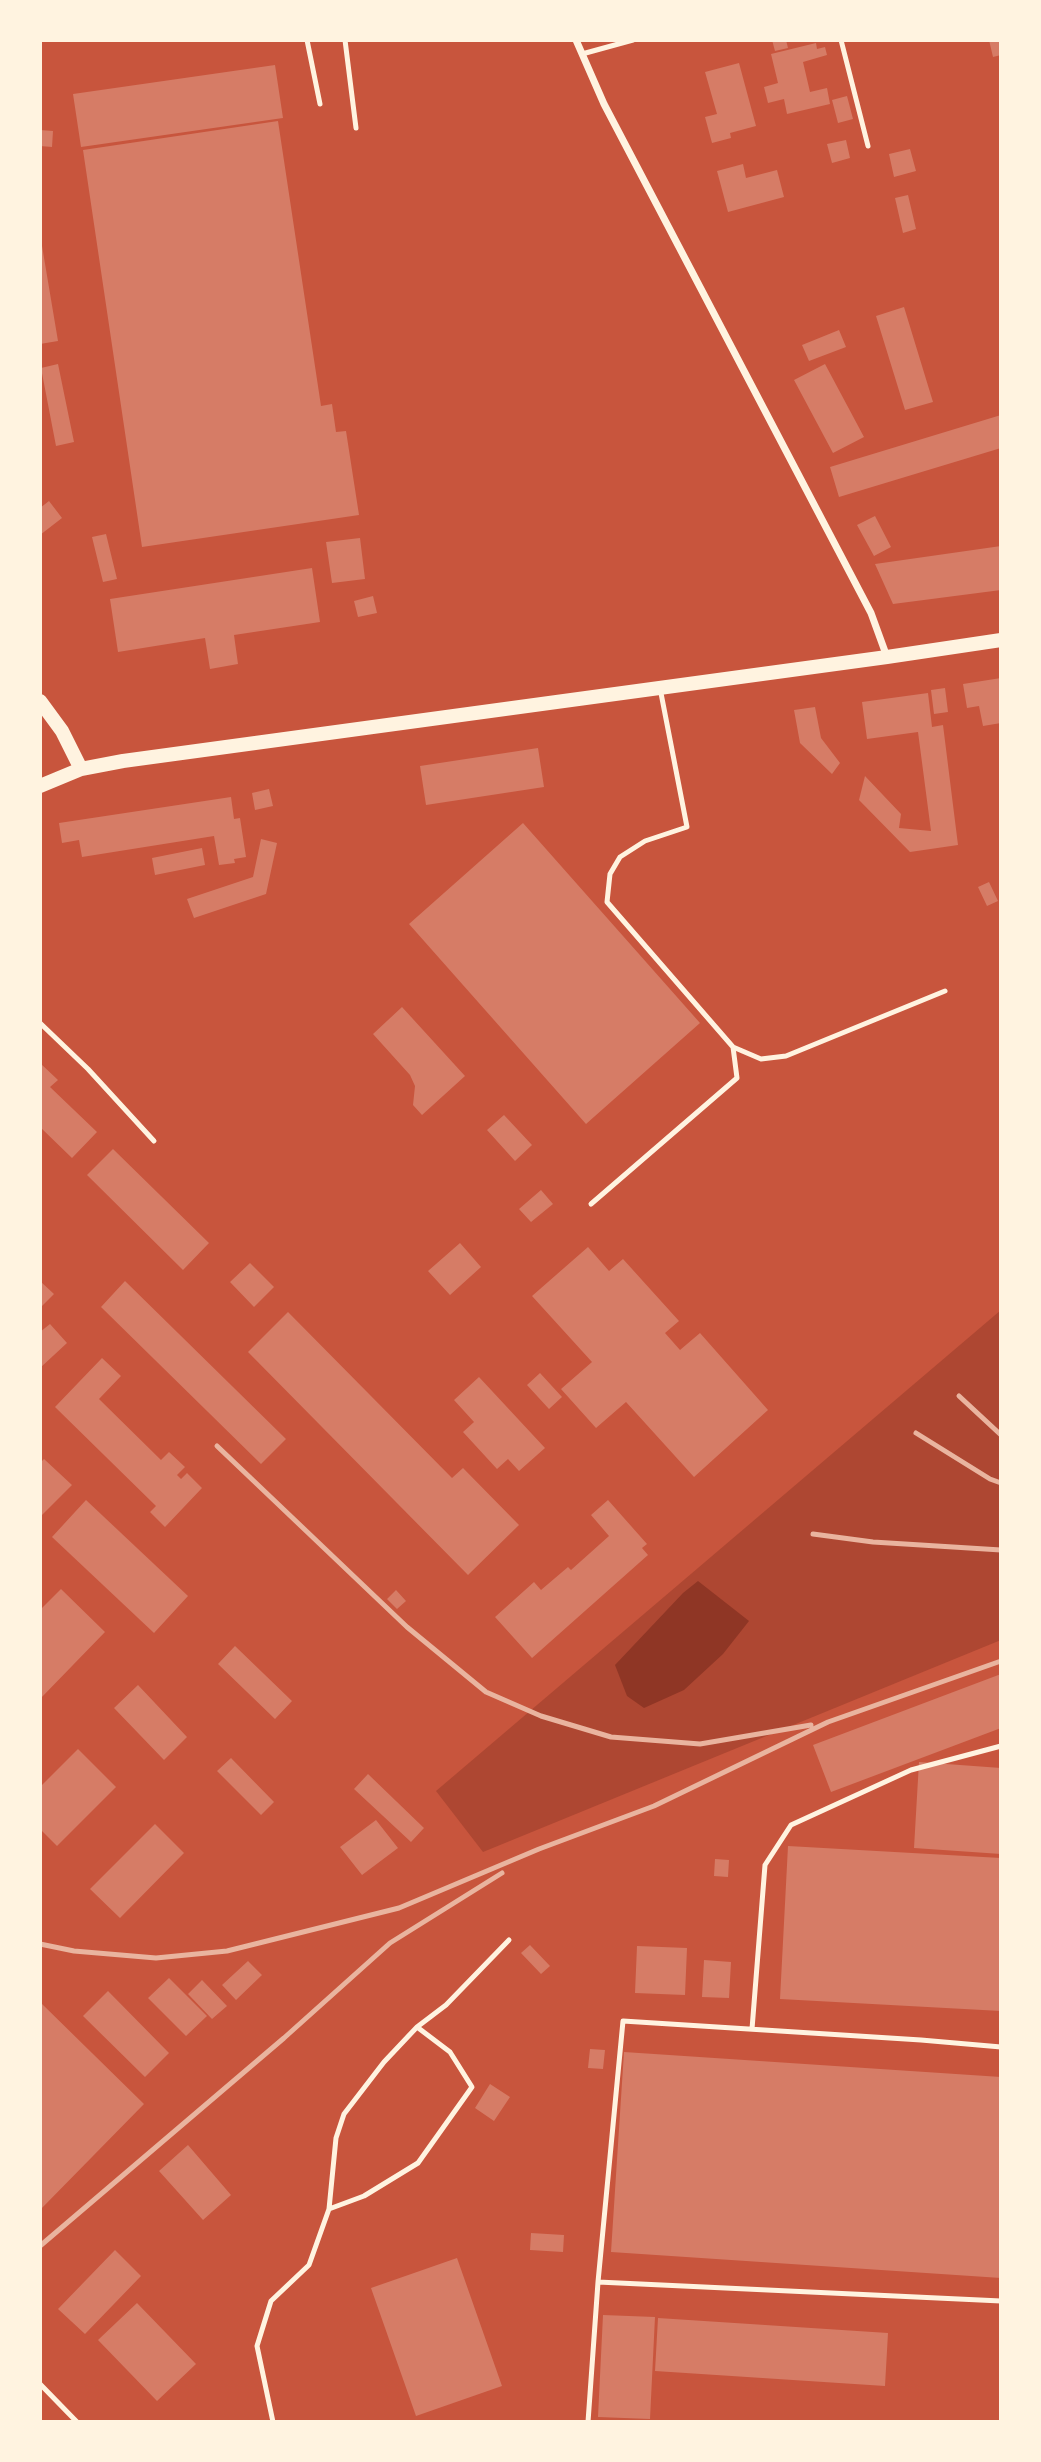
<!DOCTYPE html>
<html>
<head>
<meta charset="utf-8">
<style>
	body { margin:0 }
	#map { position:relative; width:1041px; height:2462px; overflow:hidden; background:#c8553d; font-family:"Fira Sans",sans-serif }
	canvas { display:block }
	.frame { position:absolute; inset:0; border:42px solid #fff3e0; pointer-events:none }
</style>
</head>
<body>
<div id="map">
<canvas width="1041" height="2462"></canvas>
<div class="frame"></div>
</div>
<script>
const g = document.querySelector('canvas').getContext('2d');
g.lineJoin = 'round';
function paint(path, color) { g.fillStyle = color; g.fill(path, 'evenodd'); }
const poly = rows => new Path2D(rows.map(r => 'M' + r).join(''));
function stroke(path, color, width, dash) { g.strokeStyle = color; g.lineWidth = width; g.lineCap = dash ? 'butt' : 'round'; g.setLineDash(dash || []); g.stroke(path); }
const green = poly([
	[1001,1310,1001,1640,483,1852,436,1791]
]);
const water = poly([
	[698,1581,749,1621,723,1654,684,1690,644,1708,627,1696,615,1665,683,1593]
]);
const building = poly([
	[772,40,786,40,788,48,775,51],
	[989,40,1001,40,1001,55,993,57],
	[816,43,817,49,825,47,827,55,803,62,810,92,827,88,830,104,787,114,784,99,768,103,764,87,778,83,771,54],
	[739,63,756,126,730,133,731,138,712,143,705,117,717,114,705,72],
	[275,65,283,118,81,147,73,94],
	[847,96,853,119,838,123,832,100],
	[278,121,321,406,332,404,336,432,346,431,359,515,142,547,83,150],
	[40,130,53,131,52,147,40,146],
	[846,140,850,158,832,163,827,144],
	[910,149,916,171,894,177,889,154],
	[743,164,746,178,777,170,784,197,728,212,717,171],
	[908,195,916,229,903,233,895,198],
	[40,234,58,341,40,344],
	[904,307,933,402,905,410,876,316],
	[839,330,846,347,809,361,802,345],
	[58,364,74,442,56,446,41,368],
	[825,364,864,437,833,453,794,380],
	[1001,415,1001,448,839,497,830,467],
	[49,501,62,518,40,535,40,508],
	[875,516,891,547,874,556,857,525],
	[106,534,117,579,103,582,92,537],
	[360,538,365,579,332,583,326,542],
	[1001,546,1001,590,893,604,875,564],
	[312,568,320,622,234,635,238,664,210,669,205,638,118,652,110,599],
	[373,596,377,613,358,617,354,601],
	[1001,678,1001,723,983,726,979,706,967,708,963,684],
	[945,688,948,712,934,714,931,690],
	[928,693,932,727,943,725,958,845,910,852,859,800,865,776,901,814,899,828,931,831,918,732,867,739,862,702],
	[815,707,821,738,840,763,832,774,800,743,794,710],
	[538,748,544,787,426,805,420,766],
	[269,789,273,806,255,810,252,793],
	[231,797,234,819,240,818,246,857,234,859,235,863,219,865,214,836,82,857,79,840,62,843,59,823],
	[523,823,700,1023,586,1124,409,924],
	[261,839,277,843,266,894,194,918,187,899,253,877],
	[202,848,205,865,155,875,152,858],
	[989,882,998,901,987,906,978,887],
	[402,1007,465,1076,422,1115,413,1105,415,1086,410,1075,373,1034],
	[40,1063,58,1080,50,1087,97,1132,72,1158,40,1127],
	[504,1115,532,1145,515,1161,487,1130],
	[113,1149,209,1243,183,1270,87,1175],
	[541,1190,553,1204,531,1222,519,1209],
	[460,1243,481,1267,450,1295,428,1271],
	[588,1247,609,1271,623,1259,679,1321,665,1333,680,1350,700,1333,768,1410,694,1477,626,1402,596,1428,561,1389,592,1362,532,1296],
	[250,1263,274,1287,254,1307,230,1282],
	[40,1281,54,1294,42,1306,40,1305],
	[125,1281,286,1439,261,1464,101,1307],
	[288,1312,452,1478,463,1468,519,1525,468,1575,248,1352],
	[50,1324,67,1343,40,1368,40,1332],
	[102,1358,121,1376,99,1399,161,1460,169,1452,185,1467,177,1475,181,1479,187,1473,202,1488,165,1527,150,1512,156,1506,55,1407],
	[540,1373,562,1397,549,1409,527,1385],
	[479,1377,545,1448,519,1471,508,1459,497,1469,463,1432,474,1422,454,1400],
	[44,1459,72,1485,40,1517,40,1463],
	[86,1500,188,1596,154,1633,52,1537],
	[608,1500,647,1544,642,1548,648,1555,532,1658,495,1617,534,1582,541,1590,568,1567,571,1570,609,1536,591,1515],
	[61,1589,105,1632,40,1699,40,1610],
	[396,1590,406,1601,397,1609,387,1599],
	[235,1646,292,1701,275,1719,218,1664],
	[1001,1674,1001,1728,831,1792,813,1745],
	[138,1685,187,1737,164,1760,114,1708],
	[78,1749,116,1787,57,1846,40,1829,40,1787],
	[231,1758,274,1802,261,1815,217,1771],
	[919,1762,1001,1768,1001,1854,914,1848],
	[368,1774,424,1828,411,1842,354,1789],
	[376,1820,398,1848,362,1875,340,1847],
	[155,1824,184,1853,120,1918,90,1889],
	[788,1846,1001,1858,1001,2011,780,1999],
	[715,1859,729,1860,728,1877,714,1876],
	[530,1945,550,1966,541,1974,521,1953],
	[637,1946,687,1948,685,1995,635,1993],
	[704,1960,731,1962,729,1998,702,1997],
	[248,1961,262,1975,236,2000,222,1985],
	[169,1978,207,2016,186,2036,148,1998],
	[202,1980,227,2006,212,2019,188,1994],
	[108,1991,169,2053,145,2077,83,2016],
	[40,2002,144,2104,40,2210],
	[590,2049,605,2050,603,2069,588,2068],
	[624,2052,1001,2077,1001,2278,611,2252],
	[490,2084,510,2097,494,2121,475,2108],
	[188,2145,231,2195,203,2220,159,2171],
	[531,2233,564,2235,563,2252,530,2250],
	[115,2250,141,2276,85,2334,58,2309],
	[457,2258,502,2386,416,2416,371,2288],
	[137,2303,196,2364,157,2401,98,2340],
	[603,2315,655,2317,650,2419,598,2417],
	[658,2318,888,2333,885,2386,655,2371]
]);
const service = poly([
	[307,40,320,104],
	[345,40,356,128],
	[841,40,868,146],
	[582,54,633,40],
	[660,688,687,827,645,841,620,857,610,874,607,902,733,1047,761,1059,786,1056,945,991],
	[40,1023,88,1069,154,1141],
	[591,1204,737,1078,733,1047],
	[417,2027,446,2005,509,1940],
	[752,2029,765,1865,791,1825,911,1770,1001,1746],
	[598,2282,623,2021,921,2040,1001,2047],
	[40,2384,77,2422],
	[273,2422,257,2346,271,2301,309,2265,329,2209,336,2138,344,2114,384,2062,417,2027,450,2052,472,2087,418,2163,364,2196,329,2209],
	[588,2422,598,2282,1001,2301]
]);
const minor = poly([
	[576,40,604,104,871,613,887,657]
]);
const secondary = poly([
	[40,701,62,731,81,769],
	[40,786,81,769,123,761,887,657,1001,640]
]);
const rail = poly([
	[959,1396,1001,1435],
	[916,1433,990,1479,1001,1483],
	[217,1446,407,1627,486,1692,541,1716,611,1737,700,1744,811,1725],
	[813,1534,873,1542,1001,1550],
	[40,1944,74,1951,156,1958,227,1951,399,1908,539,1849,654,1806,828,1722,1001,1661],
	[40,2246,284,2038,390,1943,502,1873]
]);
paint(green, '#ae4732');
paint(water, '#8f3625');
paint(building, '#d67c66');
stroke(service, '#fff3e0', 5);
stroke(minor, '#fff3e0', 7);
stroke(secondary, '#fff3e0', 14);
stroke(rail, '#e9b49f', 5);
</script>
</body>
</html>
